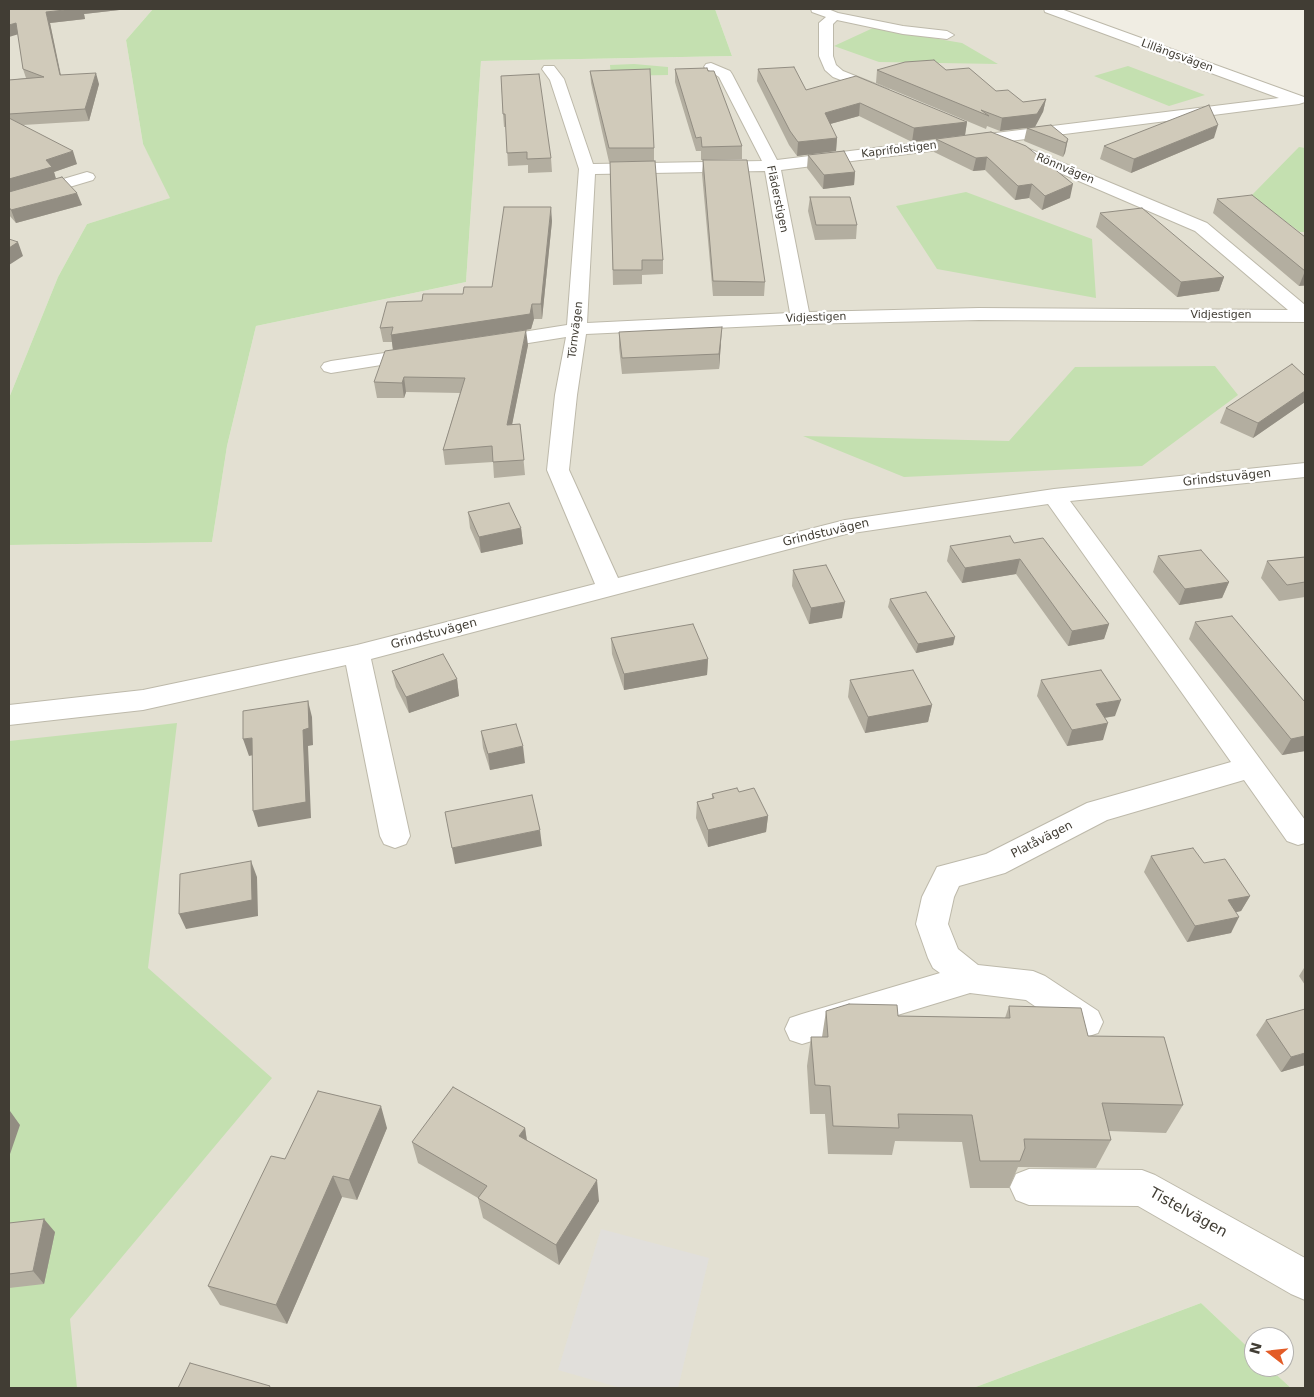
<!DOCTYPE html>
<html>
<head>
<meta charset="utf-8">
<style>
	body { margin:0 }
	#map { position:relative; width:1314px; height:1397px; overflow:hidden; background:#f0ede3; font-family:"DejaVu Sans",sans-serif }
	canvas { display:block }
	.frame { position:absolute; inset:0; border:10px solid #413d34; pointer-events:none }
	.north { position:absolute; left:1244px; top:1327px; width:50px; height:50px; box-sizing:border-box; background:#fff; border:1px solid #b3b1ae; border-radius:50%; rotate:286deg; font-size:14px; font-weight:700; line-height:20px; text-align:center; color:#413d34 }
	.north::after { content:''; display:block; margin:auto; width:18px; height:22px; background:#e35c27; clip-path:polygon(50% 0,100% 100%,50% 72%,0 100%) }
</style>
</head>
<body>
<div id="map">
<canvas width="1314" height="1397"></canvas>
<div class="frame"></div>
<div class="north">N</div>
</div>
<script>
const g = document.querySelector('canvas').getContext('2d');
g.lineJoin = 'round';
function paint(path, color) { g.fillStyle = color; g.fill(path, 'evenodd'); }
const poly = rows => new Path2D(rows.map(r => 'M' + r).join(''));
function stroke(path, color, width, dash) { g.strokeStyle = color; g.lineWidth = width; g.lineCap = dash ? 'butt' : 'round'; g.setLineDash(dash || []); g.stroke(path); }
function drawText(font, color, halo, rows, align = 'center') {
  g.font = font + ' "DejaVu Sans",sans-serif'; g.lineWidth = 4.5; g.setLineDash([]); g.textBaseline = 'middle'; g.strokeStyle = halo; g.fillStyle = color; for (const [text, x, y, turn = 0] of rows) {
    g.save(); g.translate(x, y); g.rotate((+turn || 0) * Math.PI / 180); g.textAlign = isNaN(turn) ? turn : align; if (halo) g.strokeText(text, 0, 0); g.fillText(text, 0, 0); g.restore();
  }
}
const residential = poly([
	[9,9,153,9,126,40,143,144,171,198,87,224,58,277,9,398],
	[715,9,1039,9,1305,103,1305,1388,1291,1388,1268,1367,1284,1367,1284,1337,1254,1337,1254,1353,1201,1303,973,1388,9,1388,9,545,212,542,227,446,256,326,466,282,481,61,732,56]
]);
const green = poly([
	[153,9,715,9,732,56,481,61,466,282,256,326,227,446,212,542,9,545,9,398,58,277,87,224,170,198,143,144,126,40],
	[873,28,962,43,998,64,879,62,834,46],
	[634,64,668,67,668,75,611,76,610,65],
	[1128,66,1205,95,1169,106,1094,76],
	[1299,147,1305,148,1305,232,1300,232,1251,196],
	[966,192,1092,239,1096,298,937,269,896,206],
	[1215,366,1238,395,1142,466,904,477,803,436,1009,441,1075,367],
	[177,723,148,968,272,1078,70,1319,77,1388,9,1388,9,741],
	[1201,1303,1254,1353,1254,1367,1268,1367,1291,1388,973,1388]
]);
const parking = poly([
	[601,1229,709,1258,678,1388,621,1388,558,1370]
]);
const street = poly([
	[811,9,828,9,838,13,903,26,947,31,954,35,947,39,903,34,837,20,833,24,833,56,836,65,843,71,888,89,890,92,888,95,883,96,833,77,825,70,819,56,819,23,826,17,812,12,811,9],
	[1044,9,1061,9,1304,97,1305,102,1299,104,1010,141,1207,223,1305,305,1305,322,979,320,801,324,586,334,577,395,569,470,618,578,845,520,1054,489,1305,463,1305,477,1070,501,1305,820,1305,843,1298,845,1287,841,1244,780,1107,820,1005,873,959,886,954,897,948,924,958,949,978,965,1033,971,1045,976,1098,1011,1103,1022,1098,1033,1086,1037,1074,1033,1026,1000,970,993,802,1044,790,1040,785,1029,790,1018,802,1014,940,973,933,968,928,958,916,924,922,897,937,867,986,854,1087,803,1231,762,1048,504,846,534,371,659,410,836,406,844,395,848,384,844,380,836,346,665,143,710,9,725,9,705,143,690,357,645,595,584,547,470,555,395,566,337,491,349,484,347,481,343,484,339,491,337,567,325,579,169,550,80,542,69,544,66,554,66,564,79,593,164,762,161,719,77,704,67,706,64,711,63,730,71,732,74,777,160,1279,98,1045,12,1044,9],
	[1002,142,1000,145,1002,148,1195,231,1288,310,979,308,809,312,781,170,1002,142],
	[765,171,790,313,587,323,595,174,765,171],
	[87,172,93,174,95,177,93,180,9,205,9,195,87,172],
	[418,348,425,350,428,354,425,358,331,373,324,371,321,367,324,363,331,361,418,348],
	[1029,1169,1142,1170,1155,1175,1305,1258,1305,1300,1291,1294,1138,1206,1029,1205,1016,1200,1010,1187,1016,1174,1029,1169]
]);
const wall = poly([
	[9,9,128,9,84,14,85,19,50,23,61,75,99,84,89,121,23,125,77,164,54,172,56,179,82,205,16,223,9,215,9,80,26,78,23,69,18,34],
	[675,69,742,146,742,159,701,160,701,151,696,151,675,82],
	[758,69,806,90,967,122,965,135,912,142,859,116,830,124,837,138,836,151,797,156,789,145,757,81],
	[877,70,946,70,1023,102,1046,99,1043,112,1000,131,987,126,986,129,876,83],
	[590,71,654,148,654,161,609,162,591,83],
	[501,76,551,158,552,172,528,173,528,165,508,166,506,127,504,127,503,114],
	[1027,128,1068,139,1065,153,1063,157,1024,141],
	[991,132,1070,198,1042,210,1029,198,1015,200,985,170,973,171,934,152,936,139],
	[1214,138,1131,173,1100,159,1104,146],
	[808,155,855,172,854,185,823,189,807,168],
	[703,160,765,282,764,296,713,296,702,174],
	[610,162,663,260,663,274,642,275,642,284,613,285],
	[810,197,857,225,856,239,815,240,808,211],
	[1217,199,1305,237,1305,286,1299,286,1213,213],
	[1100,213,1224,277,1219,291,1177,297,1096,227],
	[552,221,542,319,534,319,531,329,393,350,392,342,383,342,380,328,463,294,492,287],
	[619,332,721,342,719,369,622,374,619,347],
	[528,345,512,424,520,424,525,475,494,478,493,462,445,465,443,450,460,393,406,392,404,398,377,398,374,382],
	[1305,376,1305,402,1253,438,1220,423,1226,408],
	[468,512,521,528,523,544,481,553,470,528],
	[1014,543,1109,624,1104,639,1068,646,1016,574,962,583,947,561,950,546],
	[1158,556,1229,582,1222,598,1179,605,1153,572],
	[1305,557,1305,597,1279,601,1261,578,1267,561],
	[793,570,842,618,809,624,792,586],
	[890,599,955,637,953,645,916,653,888,607],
	[1195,622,1304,701,1305,751,1282,755,1189,639],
	[611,638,708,659,707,675,624,690,612,654],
	[392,671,457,679,459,696,409,713,396,687],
	[850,680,932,705,928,722,865,733,848,697],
	[1041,680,1115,716,1105,718,1103,740,1067,746,1037,696],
	[481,731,525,763,490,770,483,748],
	[739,792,768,816,766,832,708,847,696,818,697,802,712,798,712,794],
	[1151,856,1204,863,1250,896,1241,911,1236,912,1231,933,1187,942,1144,872],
	[1304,968,1305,968,1305,985,1299,976],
	[1009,1006,1088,1036,1183,1105,1166,1133,1109,1131,1111,1140,1096,1168,1018,1167,1009,1188,970,1188,962,1142,895,1141,892,1155,828,1154,825,1114,810,1114,807,1066,811,1037,822,1037,826,1011,898,1016,1005,1018],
	[1266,1020,1305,1065,1281,1072,1256,1035],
	[387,1128,357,1200,342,1197,287,1324,220,1305,208,1286,285,1159],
	[525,1128,527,1140,599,1201,559,1265,483,1218,478,1198,418,1163,412,1142],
	[9,1223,55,1232,44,1284,9,1288]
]);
const shadedWall = poly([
	[74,9,128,9,84,14,85,19,50,23,63,87,60,75,46,12],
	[16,23,19,34,9,37,9,25],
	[96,73,99,84,89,121,85,109],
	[1046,99,1043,112,1035,127,1000,131,1002,118],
	[860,103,859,116,823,126,825,113],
	[967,122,965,135,912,142,914,128],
	[1218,125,1214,138,1131,173,1134,159],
	[837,138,836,151,797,156,798,142],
	[1068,139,1065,153,1063,157,1066,143],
	[73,151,77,164,54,172,56,179,9,193,9,179,46,160],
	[987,157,985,170,973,171,976,158],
	[855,172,854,185,823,189,824,175],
	[1032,184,1029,198,1015,200,1018,186],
	[1073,184,1070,198,1042,210,1045,196],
	[77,193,82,205,16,223,11,210],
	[551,207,552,221,542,319,541,304],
	[9,238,12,245,18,242,23,256,9,265],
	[1305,271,1305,285,1299,286],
	[1224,277,1219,291,1177,297,1181,282],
	[532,304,534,319,531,329,393,350,391,335],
	[722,327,721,342,719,369,719,354],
	[526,330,528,345,509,440,507,425],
	[404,377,406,392,404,398,402,383],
	[1305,391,1305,402,1253,438,1258,423],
	[521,528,523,544,481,553,479,537],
	[1020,559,1016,574,962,583,965,568],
	[1229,582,1222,598,1179,605,1185,589],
	[845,602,842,618,809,624,811,608],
	[1109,624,1104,639,1068,646,1072,631],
	[955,637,953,645,916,653,918,644],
	[708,659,707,675,624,690,624,674],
	[457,679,459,696,409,713,406,697],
	[1121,700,1115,716,1090,720,1096,704],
	[308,701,312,717,313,745,308,746,311,818,258,827,253,811],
	[932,705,928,722,865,733,868,717],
	[1108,723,1103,740,1067,746,1072,730],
	[1305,736,1305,751,1282,755,1291,739],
	[252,738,258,754,249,756,243,739],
	[523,746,525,763,490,770,488,754],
	[768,816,766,832,708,847,708,830],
	[540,830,542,846,455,864,452,848],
	[251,861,257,877,258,916,186,929,179,914],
	[1250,896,1241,911,1220,916,1228,900],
	[1239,917,1231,933,1187,942,1195,926],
	[1305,1053,1305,1065,1281,1072,1291,1057],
	[381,1106,387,1128,357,1200,349,1180],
	[10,1111,20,1125,9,1157,9,1113],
	[525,1128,528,1149,519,1136],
	[333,1176,342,1197,287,1324,276,1305],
	[597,1180,599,1201,559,1265,556,1245],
	[44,1219,55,1232,44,1284,33,1271]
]);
const building = poly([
	[9,9,74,9,46,12,60,75,96,73,85,109,9,114,9,80,44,77,23,69,16,23,9,25,9,9],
	[934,60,946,70,969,68,996,91,1008,90,1023,102,1046,99,1037,114,1002,118,981,110,989,116,877,70,905,62,934,60],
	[794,67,806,90,856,76,967,122,914,128,860,103,825,113,837,138,798,142,790,131,758,69,794,67],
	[707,68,708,71,714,71,742,146,702,147,701,137,696,138,675,69,707,68],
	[650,69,654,148,609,148,590,71,650,69],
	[539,74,551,158,527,159,527,152,507,153,505,114,503,114,501,76,539,74],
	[1209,105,1218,125,1134,159,1104,146,1209,105],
	[9,118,73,151,46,160,52,167,9,179,9,118],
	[1051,125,1068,139,1066,143,1027,128,1051,125],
	[991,132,1026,146,1073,184,1045,196,1032,184,1018,186,987,157,976,158,936,139,991,132],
	[844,151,855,172,824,175,808,155,844,151],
	[703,160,747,160,765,282,713,281,703,160],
	[655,161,663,260,642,260,642,270,613,270,610,162,655,161],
	[62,177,77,193,11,210,9,207,9,192,62,177],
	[1252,195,1305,237,1305,271,1217,199,1252,195],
	[810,197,850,197,857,225,816,225,810,197],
	[504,207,551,207,541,304,532,304,530,314,391,335,393,327,380,328,387,302,422,301,423,294,463,294,464,287,492,287,504,207],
	[1142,208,1224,277,1181,282,1100,213,1142,208],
	[9,239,18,242,9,248,9,239],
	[722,327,719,354,622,358,619,332,722,327],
	[526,330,507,425,520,424,524,460,493,462,492,446,443,450,465,378,404,377,402,383,374,382,385,351,526,330],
	[1292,364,1305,376,1305,391,1258,423,1226,408,1292,364],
	[509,503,521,528,479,537,468,512,509,503],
	[1010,536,1014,543,1043,538,1109,624,1072,631,1020,559,965,568,950,546,1010,536],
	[1201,550,1229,582,1185,589,1158,556,1201,550],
	[1305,557,1305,582,1287,585,1267,561,1305,557],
	[826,565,845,602,811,608,793,570,826,565],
	[926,592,955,637,918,644,890,599,926,592],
	[1232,616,1304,701,1305,701,1305,736,1291,739,1195,622,1232,616],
	[693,624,708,659,624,674,611,638,693,624],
	[443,654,457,679,406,697,392,671,443,654],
	[913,670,932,705,868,717,850,680,913,670],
	[1101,670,1121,700,1096,704,1108,723,1072,730,1041,680,1101,670],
	[308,701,309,728,303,730,306,802,253,811,252,738,243,739,243,711,308,701],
	[516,724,523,746,488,754,481,731,516,724],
	[737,788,739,792,754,788,768,816,708,830,697,802,714,798,712,794,737,788],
	[532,795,540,830,452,848,445,812,532,795],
	[1193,848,1204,863,1225,859,1250,896,1228,900,1239,917,1195,926,1151,856,1193,848],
	[251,861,252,900,179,914,180,874,251,861],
	[849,1004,897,1005,898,1016,1010,1018,1009,1006,1081,1008,1088,1036,1164,1037,1183,1105,1102,1103,1111,1140,1024,1139,1025,1148,1020,1161,980,1161,972,1115,898,1114,899,1128,833,1126,830,1086,815,1085,811,1037,828,1037,826,1011,849,1004],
	[1305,1009,1305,1053,1291,1057,1266,1020,1305,1009],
	[453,1087,525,1128,519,1136,597,1180,556,1245,478,1198,487,1186,412,1142,453,1087],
	[318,1091,381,1106,349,1180,333,1176,276,1305,208,1286,271,1156,285,1159,318,1091],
	[44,1219,33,1271,9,1274,9,1223,44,1219],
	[190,1363,270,1386,269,1388,178,1388,190,1363]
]);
const farStreetnames = [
	["Lillängsvägen",1177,56,20],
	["Kaprifolstigen",899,150,-7],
	["Rönnvägen",1065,169,23],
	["Fläderstigen",777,199,78],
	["Vidjestigen",1221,315],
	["Vidjestigen",816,318,-2],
	["Törnvägen",576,330,-83]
];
const streetNames = [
	["Grindstuvägen",1227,478,-6],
	["Grindstuvägen",826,533,-13],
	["Grindstuvägen",434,634,-15],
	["Platåvägen",1042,840,-27]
];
const nearStreetnames = [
	["Tistelvägen",1188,1213,29]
];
paint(residential, '#e3e0d2');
paint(green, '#c4e0b0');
paint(parking, '#e1dfdb');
stroke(street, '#bdb9aa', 2);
paint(street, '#fff');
paint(wall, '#b3aea0');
paint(shadedWall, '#928d82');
paint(building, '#d0caba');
stroke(building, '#928d82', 1);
drawText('11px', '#413d34', '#fff', farStreetnames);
drawText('12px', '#413d34', '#fff', streetNames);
drawText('15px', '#413d34', '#fff', nearStreetnames);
</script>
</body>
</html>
